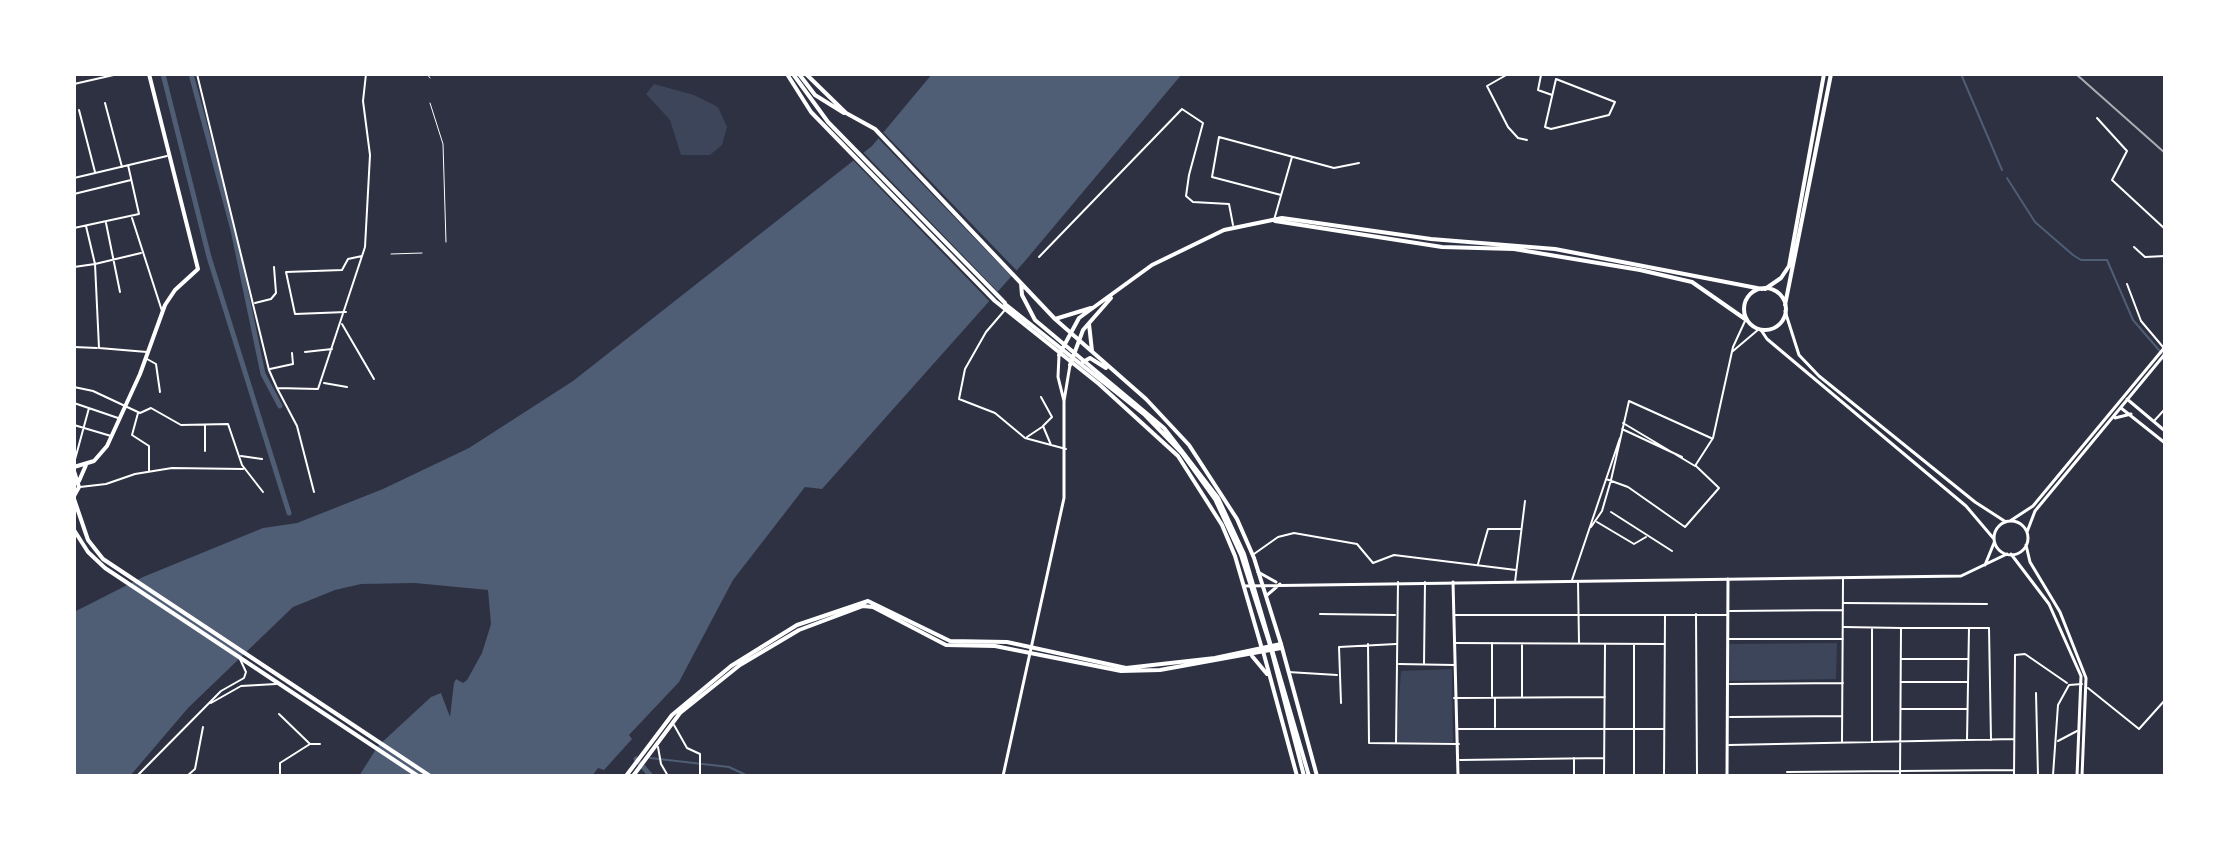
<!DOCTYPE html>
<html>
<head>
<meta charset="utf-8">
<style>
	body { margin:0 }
	#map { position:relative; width:2239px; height:850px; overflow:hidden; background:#2d3142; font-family:Helvetica,sans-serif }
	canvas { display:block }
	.frame { position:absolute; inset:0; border:76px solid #fff; pointer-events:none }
</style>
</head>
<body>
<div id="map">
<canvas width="2239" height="850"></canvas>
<div class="frame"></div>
</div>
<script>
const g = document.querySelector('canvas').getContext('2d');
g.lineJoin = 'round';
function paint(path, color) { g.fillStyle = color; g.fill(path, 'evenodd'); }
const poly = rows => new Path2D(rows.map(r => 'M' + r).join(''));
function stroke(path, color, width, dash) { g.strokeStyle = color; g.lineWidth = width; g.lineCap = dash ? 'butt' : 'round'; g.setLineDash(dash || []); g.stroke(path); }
const green = poly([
	[654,84,694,95,718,107,727,127,722,145,710,155,681,155,670,120,646,94],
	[1837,643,1836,679,1728,681,1728,644],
	[1452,669,1453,742,1396,742,1401,671]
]);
const water = poly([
	[932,74,1182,74,1025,261,822,489,805,487,733,580,679,682,629,735,632,739,604,770,598,768,592,776,359,776,378,746,431,697,441,693,450,717,454,683,456,679,463,683,467,680,482,653,491,624,488,590,415,583,361,584,335,590,293,607,188,708,130,776,74,776,74,612,143,577,263,528,297,523,383,489,469,448,573,381,872,146]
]);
const pier = poly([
	[881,130,1019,273,1014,279,876,136],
	[861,150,1000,294,991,303,851,158]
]);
const stream = poly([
	[1961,74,2002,170],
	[2007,178,2035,222,2073,255,2081,260,2107,260,2133,320,2165,357],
	[650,758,729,767,748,776]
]);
const canal = poly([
	[163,74,209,257,289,513],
	[191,74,233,230,263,374,280,406],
	[636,759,651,776]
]);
const service = poly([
	[427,74,430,78],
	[434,74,434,75],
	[430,103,443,144,446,242],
	[391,254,422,253]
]);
const minor = poly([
	[197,74,269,370,277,388,318,389,365,247,370,155,363,101,366,74],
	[1508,74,1487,86,1508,127,1518,138,1527,140],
	[1529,74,1541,75,1538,90,1552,95],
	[1556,79,1615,102,1609,115,1551,129,1545,127,1556,79],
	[74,84,118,74],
	[105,103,122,167],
	[79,110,95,172],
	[2097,118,2127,151,2112,180,2165,229],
	[74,178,167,156],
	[74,194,131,180],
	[1281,195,1212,177,1219,137,1334,168,1359,163],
	[132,218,162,311],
	[1274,220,1292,157],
	[106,223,120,292],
	[86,226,95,264,141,253],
	[74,228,139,214,128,165],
	[2134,247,2145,257,2165,256],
	[1039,257,1182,109,1203,123,1189,175,1186,196,1193,202,1229,204,1233,225],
	[74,267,95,264,99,348,147,352],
	[2165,271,2165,280],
	[2127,284,2141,321,2163,347],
	[255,303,271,299,276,293,274,267],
	[1004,311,986,332,965,369,959,399,995,413,1025,438,1066,449],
	[346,312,295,314,286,272,342,270,348,259,362,256],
	[342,324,374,379],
	[74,347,97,348],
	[1733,351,1759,329],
	[305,352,332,349],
	[147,359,156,364,160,392],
	[270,369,293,364,292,353],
	[324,383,347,387],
	[74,387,93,391,140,413,151,408,181,425,228,424,242,465,263,492],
	[277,388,297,426,314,492],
	[1041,397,1052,417,1043,426,1051,445],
	[74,403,118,418],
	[138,413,132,435,149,446,149,471],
	[2154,421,2165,409],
	[1623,423,1695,466,1713,438,1733,347,1745,321],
	[74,425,111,436],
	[1622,429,1682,457],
	[1027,437,1042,427],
	[205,451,205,426],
	[241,456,262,459],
	[74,463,89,408],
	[1606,479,1628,487,1685,527,1719,488,1696,466],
	[80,487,106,484,135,474,172,468,243,469],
	[1611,512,1672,551],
	[1597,522,1634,544,1646,537],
	[1591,527,1602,511,1611,480,1629,401,1711,438],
	[1254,554,1278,537,1294,533,1357,544,1373,563,1394,555,1516,570],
	[1478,564,1488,529,1521,529],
	[1572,580,1620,438],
	[1515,582,1525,501],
	[1578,582,1579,643],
	[1844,603,1987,604],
	[1730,611,1843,610],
	[1320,614,1395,615],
	[1696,614,1697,776],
	[1455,615,1728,615],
	[1844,627,1901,628],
	[1729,639,1843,639],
	[1454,643,1664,644],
	[1492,643,1492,696],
	[1368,644,1369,743,1459,744],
	[1522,644,1522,696],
	[1902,659,1968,659],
	[1399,664,1454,665],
	[1424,664,1425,582],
	[1288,672,1337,675],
	[1902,682,1968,682],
	[1730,684,1843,683],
	[2088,688,2139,729,2165,700],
	[2036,693,2038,776,2053,775,2058,705,2069,685,2082,684],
	[1454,698,1605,697],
	[1495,698,1495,727],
	[211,703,241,686,276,684],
	[1341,703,1339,647,1396,644],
	[1902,709,1967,709],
	[279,714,310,744],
	[1730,717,1842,716],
	[674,725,687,748,700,754,700,776],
	[1458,729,1664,729],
	[1967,740,1969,628],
	[1842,741,1843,579],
	[2058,741,2077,731],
	[1872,742,1872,628],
	[1396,743,1398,582],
	[1729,745,2014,739],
	[658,747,661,764,668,776],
	[1574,758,1574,776],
	[1460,760,1604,758],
	[1787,772,2014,770],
	[137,776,221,691,244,678,246,672,240,659],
	[187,776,195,769,203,727],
	[280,776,280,763,310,744,320,744],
	[1604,776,1605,645],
	[1634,776,1634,645],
	[1664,776,1665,615],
	[1900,776,1901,628,1989,628,1991,740],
	[2014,776,2015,655,2025,654,2067,683]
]);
const tertiary = poly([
	[1059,355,1058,377,1064,401],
	[1453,582,1458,776],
	[1003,776,1064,498,1064,401,1070,365],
	[1727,776,1728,579]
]);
const secondary = poly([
	[1785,311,1799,355,1819,376,1975,502,2006,522],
	[1761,330,1767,339,1966,506,1994,539],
	[2127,399,2165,431],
	[2121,408,2165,443],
	[2115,418,2131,414],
	[2010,521,2033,506,2165,347],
	'1994 538a17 17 0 1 1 34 0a17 17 0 1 1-34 0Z',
	[2027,532,2035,511,2165,354],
	[2026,545,2030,562,2060,612,2086,678,2082,776],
	[2011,554,2049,604,2081,676,2077,776],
	[1985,565,1994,543],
	[1258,572,1276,582],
	[1245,586,1961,576,2007,554],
	[1266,596,1280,584]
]);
const primary = poly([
	[787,74,811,112,995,301,1099,384,1178,456,1222,525,1235,556,1262,649],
	[793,74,828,122,1005,303],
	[799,74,815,95,844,113],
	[806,74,846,113,875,129,1055,319,1146,399,1189,445,1237,519,1254,558,1281,644],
	[1275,221,1442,247,1514,249,1640,270,1692,282,1745,319],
	[1021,283,1022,295,1035,320,1164,428,1218,498,1244,554,1309,776],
	'1744 309a21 21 0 1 1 42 0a21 21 0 1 1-42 0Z',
	[1765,289,1781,278,1789,266,1824,74],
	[1005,304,1145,415,1182,453,1215,499,1241,555,1270,645,1304,776],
	[1785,305,1831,74],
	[1055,319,1091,308],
	[1089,324,1092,351],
	[1059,355,1079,318,1152,265,1224,230,1282,218,1431,239,1555,249,1762,289],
	[1083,362,1090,358,1106,368],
	[1070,365,1083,330,1111,298]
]);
const trunk = poly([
	[74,467,94,461,107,446,140,374,165,305,175,290,198,269,149,74],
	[74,471,79,487,74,496],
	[79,481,86,465],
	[74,499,88,540,103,559,430,776],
	[74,530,88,552,105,568,418,776],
	[1263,651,1297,776],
	[1252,656,1267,674],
	[626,776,672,715,731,666,797,625,868,601,950,641,1007,642,1126,668,1215,658,1281,644,1317,776],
	[633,776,680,713,740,665,799,630,863,606,873,607,946,645,995,646,1121,671,1160,670,1281,648]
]);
const rail = poly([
	[2076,74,2165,153]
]);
paint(green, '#3c4559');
paint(water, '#4f5d75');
paint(pier, '#2d3142');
stroke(stream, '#4f5d75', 2);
stroke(canal, '#4f5d75', 5);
stroke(service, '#fff', 1);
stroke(minor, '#fff', 2);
stroke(tertiary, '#fff', 3);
stroke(secondary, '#fff', 3);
stroke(primary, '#fff', 4);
stroke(trunk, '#fff', 4);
stroke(rail, '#abadb3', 2);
</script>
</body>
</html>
